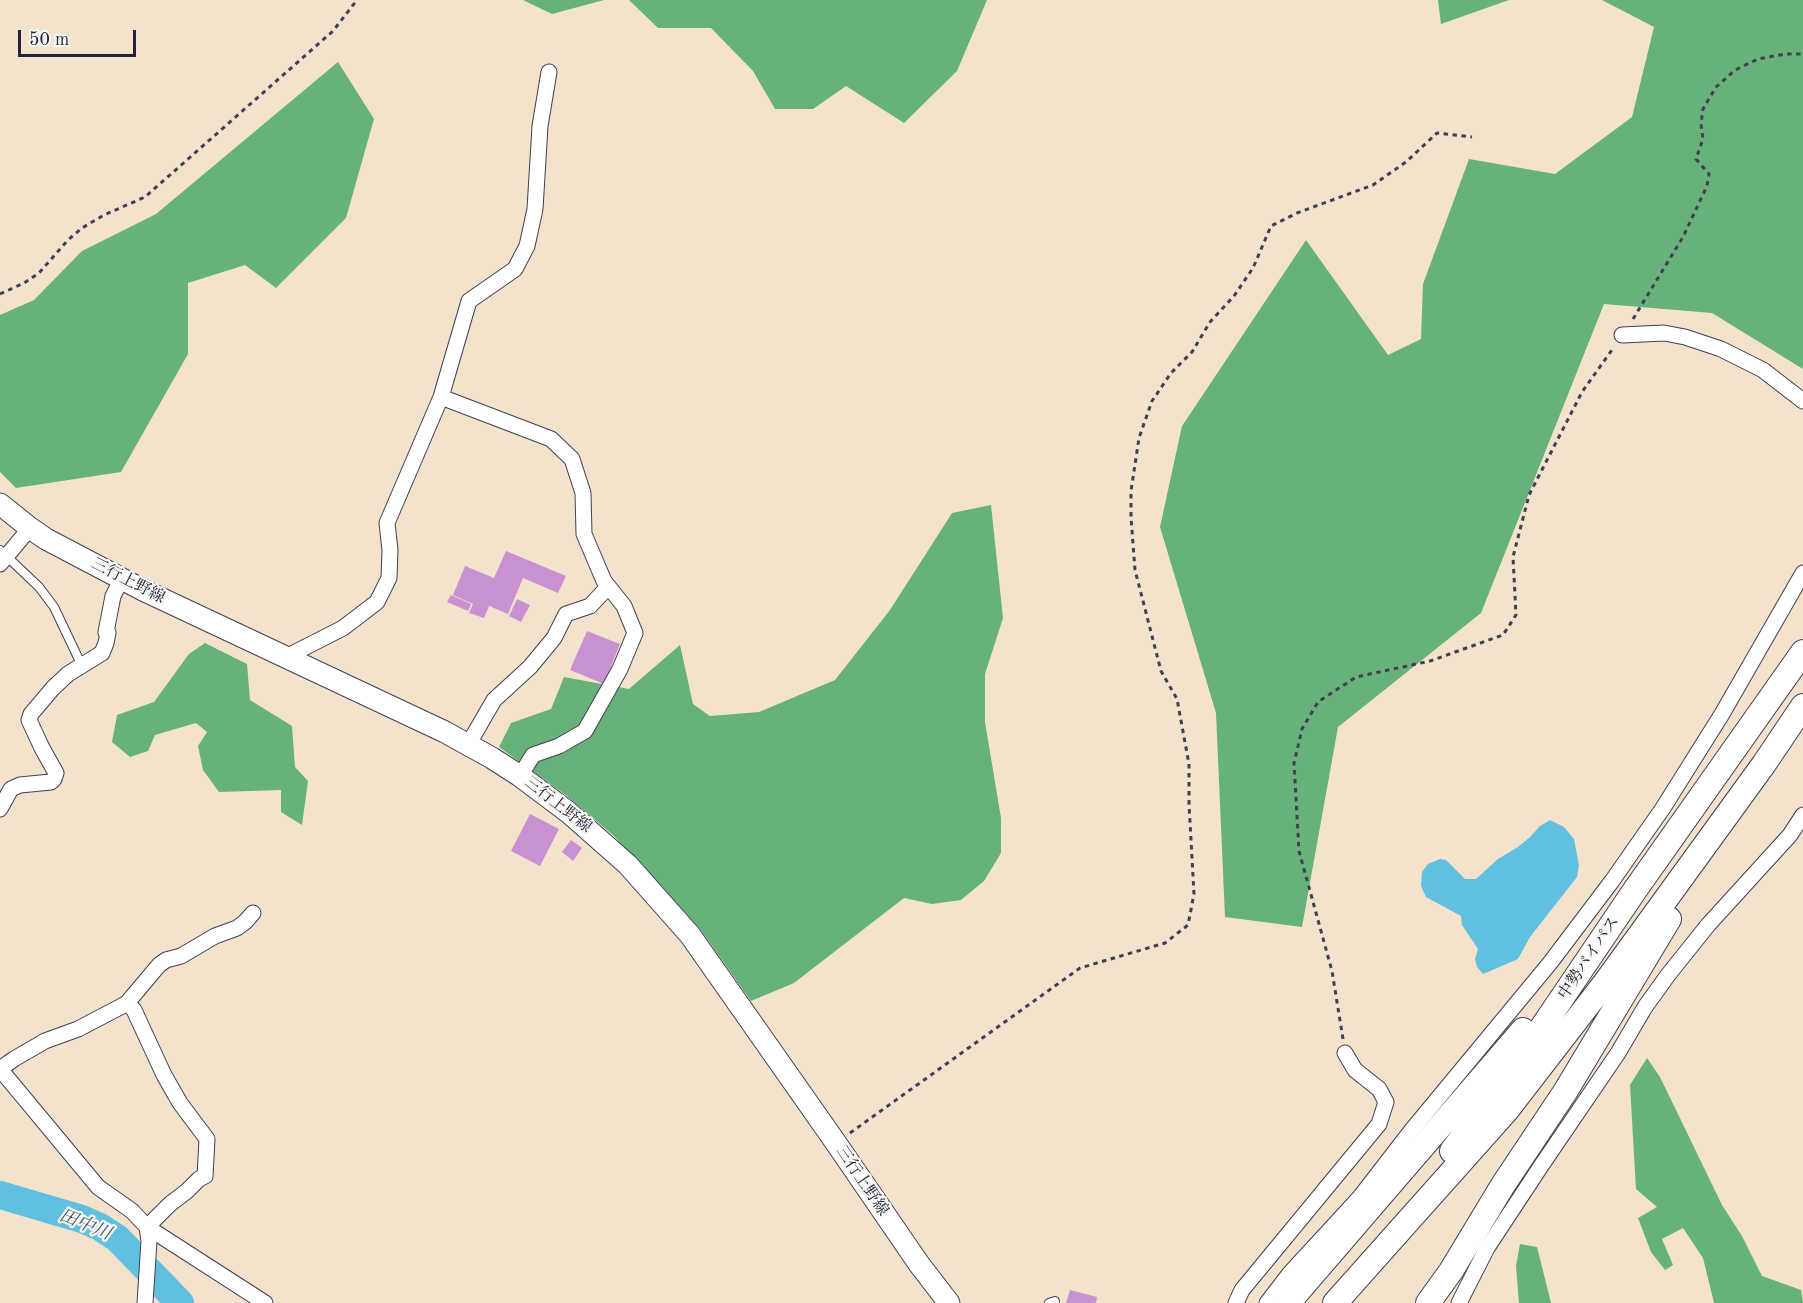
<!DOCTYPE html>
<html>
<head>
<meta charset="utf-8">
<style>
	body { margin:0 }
	#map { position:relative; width:1803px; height:1303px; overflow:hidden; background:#f3e3cd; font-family:"Old Standard TT",serif }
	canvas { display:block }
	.scale { position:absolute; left:18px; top:30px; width:118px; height:27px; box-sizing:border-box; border:3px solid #22223b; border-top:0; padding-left:8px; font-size:18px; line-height:21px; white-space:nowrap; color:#22223b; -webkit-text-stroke:4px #f6f6f2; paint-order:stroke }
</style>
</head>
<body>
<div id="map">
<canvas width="1803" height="1303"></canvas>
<div class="scale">50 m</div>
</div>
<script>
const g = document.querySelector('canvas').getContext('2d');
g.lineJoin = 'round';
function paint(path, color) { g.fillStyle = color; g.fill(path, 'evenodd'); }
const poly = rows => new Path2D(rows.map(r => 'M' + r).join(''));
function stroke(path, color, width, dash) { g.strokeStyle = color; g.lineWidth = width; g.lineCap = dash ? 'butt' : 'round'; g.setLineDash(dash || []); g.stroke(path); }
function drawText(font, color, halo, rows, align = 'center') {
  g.font = font + ' "Old Standard TT","Noto Serif JP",serif'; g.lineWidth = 4.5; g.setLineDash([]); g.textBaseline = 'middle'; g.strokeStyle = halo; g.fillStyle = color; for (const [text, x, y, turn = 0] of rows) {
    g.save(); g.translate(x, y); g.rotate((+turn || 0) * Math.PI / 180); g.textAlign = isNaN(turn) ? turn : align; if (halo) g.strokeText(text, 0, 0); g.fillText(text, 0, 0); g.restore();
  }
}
const forest = poly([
	[523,0,604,0,552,14],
	[629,0,987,0,957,71,904,123,846,86,813,109,775,109,753,71,711,28,658,28],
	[1438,0,1509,0,1441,24],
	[1602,0,1803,0,1803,369,1712,313,1604,304,1481,613,1338,727,1302,927,1225,917,1216,713,1160,527,1182,426,1306,240,1388,355,1421,339,1423,284,1469,159,1555,174,1632,117,1654,27],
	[338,62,374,119,346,218,276,288,245,265,188,283,188,354,121,472,16,488,0,472,0,315,34,300,82,251,156,214],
	[991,505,1003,618,985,674,985,722,1001,818,1001,853,984,881,961,900,932,904,904,898,794,983,751,1001,700,929,614,836,567,796,499,747,511,723,551,709,564,677,629,689,680,645,693,704,710,716,759,712,835,680,890,610,952,513],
	[205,643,247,664,250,700,292,726,295,767,308,781,302,825,281,812,281,790,219,792,203,770,198,746,207,732,196,723,155,735,148,751,130,757,112,742,117,715,154,702,189,654],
	[1647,1058,1660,1077,1722,1205,1742,1236,1762,1276,1801,1290,1803,1303,1714,1303,1703,1258,1683,1228,1662,1239,1673,1265,1665,1270,1651,1252,1638,1218,1657,1207,1636,1189,1630,1085],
	[1520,1244,1537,1247,1551,1303,1519,1303,1516,1266]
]);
const water = poly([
	[1550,820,1564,827,1574,839,1579,866,1577,877,1530,937,1518,959,1483,974,1477,967,1475,959,1478,949,1462,925,1461,916,1426,897,1421,886,1422,872,1428,864,1440,859,1446,860,1465,879,1476,879,1498,859,1518,847,1530,837,1540,826]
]);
const river = poly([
	[0,1195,82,1219,100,1227,117,1238,180,1303]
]);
const building = poly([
	[506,551,566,576,558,593,523,578,508,614,489,606,484,618,469,613,473,604,453,595,465,566,494,578],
	[451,595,471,604,468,611,447,602],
	[517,599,530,605,521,622,509,616],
	[587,631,620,644,604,684,570,670],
	[530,814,559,829,540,866,511,851],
	[571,840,582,848,573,861,562,852],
	[1070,1290,1097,1297,1096,1303,1066,1303]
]);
const path = poly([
	[0,294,24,283,39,273,68,240,82,228,104,215,145,197,333,31,357,0],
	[1633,319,1683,237,1707,186,1709,174,1696,159,1703,139,1701,124,1703,109,1716,87,1735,70,1758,59,1785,54,1803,54],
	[1343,1039,1332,971,1299,851,1294,763,1302,729,1318,702,1356,677,1430,661,1503,635,1516,615,1513,557,1529,495,1582,392,1614,347],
	[850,1133,1080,968,1165,943,1188,925,1194,894,1189,804,1189,764,1177,699,1161,671,1135,570,1131,517,1131,491,1139,438,1152,401,1171,373,1192,352,1210,322,1234,296,1253,268,1271,226,1297,213,1373,185,1406,162,1437,133,1472,137]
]);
const service = poly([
	[0,550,39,587,54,607,82,666],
	[1049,1303,1055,1301]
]);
const minor = poly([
	[1622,335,1664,333,1685,337,1721,349,1763,370,1803,401],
	[441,397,551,439,572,459,583,493,584,534,604,581,624,606,635,633,620,669,585,731,559,746,533,755,520,776],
	[0,564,30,528],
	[286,657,343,628,377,602,389,578,390,550,387,523,441,397,469,301,515,269,527,246,535,209,540,126,549,72],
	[468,745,494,700,530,667,554,638,566,614,590,606,608,587],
	[0,809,11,789,20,785,51,782,54,779,56,773,42,748,29,720,31,714,53,688,68,674,102,653,106,643,108,633,106,632,113,596,122,578],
	[127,1003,134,1010,164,1075,180,1103,207,1139,205,1176,199,1179,187,1191,170,1204,147,1227,149,1241,145,1303],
	[0,1069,98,1187,132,1211,147,1227,265,1303],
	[0,1069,14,1059,45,1041,78,1029,122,1006,127,1003,159,965,166,960,181,956,215,936,237,928,245,922,253,913],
	[1236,1303,1242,1290,1379,1124,1386,1102,1379,1089,1355,1070,1345,1053],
	[1267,1303,1290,1273,1360,1197,1411,1131,1550,963,1612,881,1663,808,1722,714,1803,573],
	[1459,1303,1487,1248,1541,1166,1618,1053,1645,1007,1668,975,1708,925,1790,835,1803,815]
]);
const secondary = poly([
	[0,504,30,528,46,539,143,590,445,732,492,758,520,776,568,812,628,865,690,935,836,1143,919,1264,949,1303]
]);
const trunk = poly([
	[1452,1151,1522,1057,1635,890,1803,652],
	[1288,1303,1523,1030],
	[1335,1303,1507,1110,1605,983,1764,764,1803,706],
	[1428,1303,1451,1271,1503,1185,1565,1092,1669,919]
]);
const streetNames = [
	["三行上野線",128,581,27],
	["三行上野線",558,805,38],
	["中勢バイパス",1589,958,-56],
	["三行上野線",862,1181,56]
];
const waterNames = [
	["田中川",85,1225,22]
];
paint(forest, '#67b27a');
paint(water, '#61bfdf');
stroke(river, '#61bfdf', 28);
paint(building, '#c891d1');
stroke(service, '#413f51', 10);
stroke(minor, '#413f51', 17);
stroke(secondary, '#413f51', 23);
stroke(trunk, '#413f51', 26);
stroke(path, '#413f51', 3, [4.5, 4.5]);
stroke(service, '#fff', 8);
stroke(minor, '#fff', 15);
stroke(secondary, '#fff', 21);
stroke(trunk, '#fff', 24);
drawText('16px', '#22223b', '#f6f6f2', streetNames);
drawText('italic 18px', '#385974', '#f6f6f2', waterNames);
</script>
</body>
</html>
